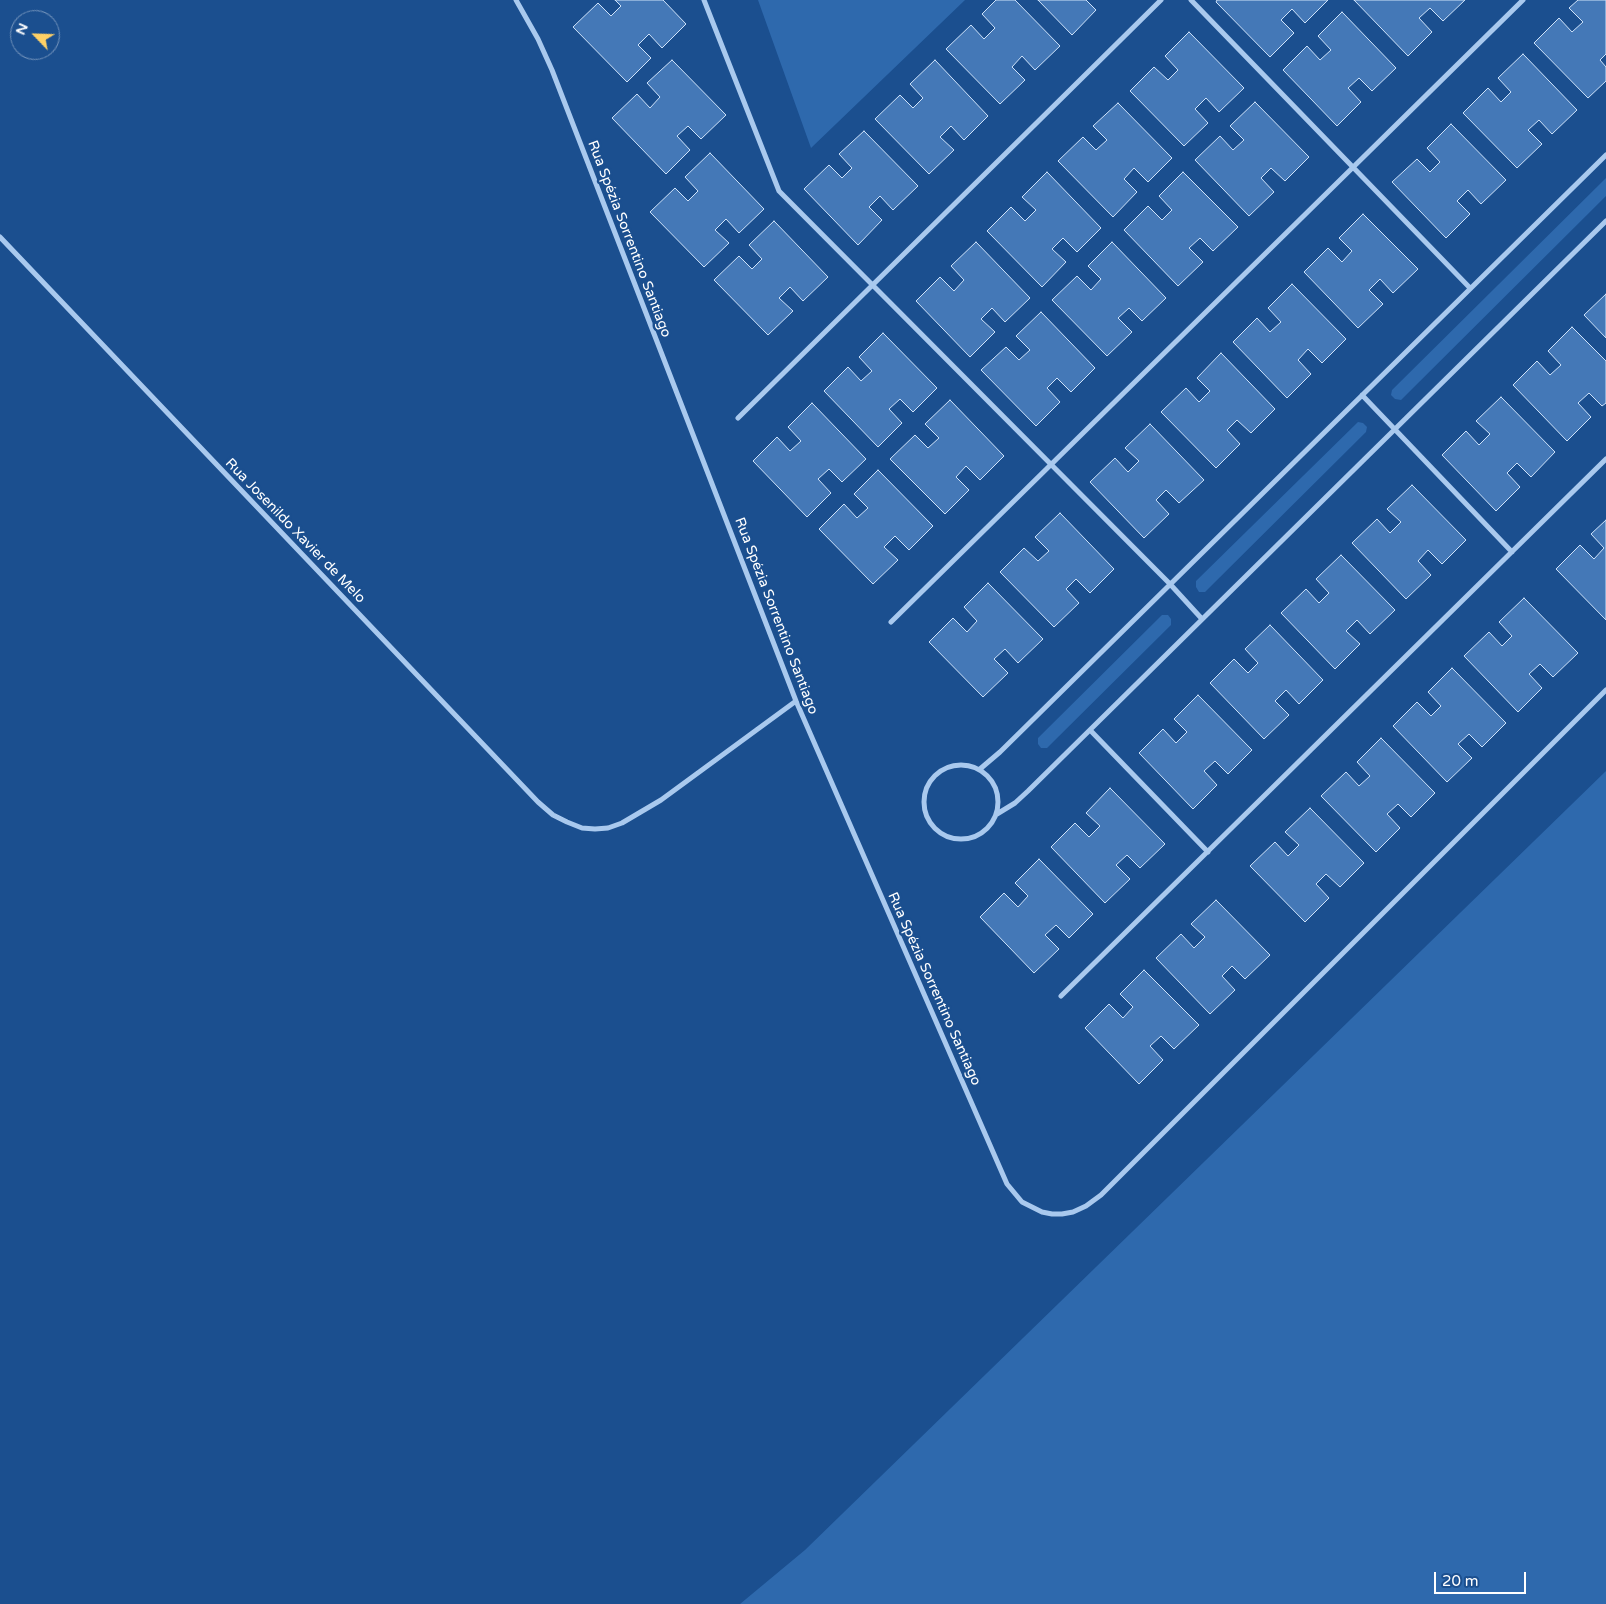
<!DOCTYPE html>
<html>
<head>
<meta charset="utf-8">
<style>
	body { margin:0 }
	#map { position:relative; width:1606px; height:1604px; overflow:hidden; background:#1b4f8f; font-family:"Varela Round",sans-serif }
	canvas { display:block }
	.north { position:absolute; left:10px; top:10px; width:50px; height:50px; box-sizing:border-box; background:#1b4f8f; border:1px solid #7695bc; border-radius:50%; rotate:294deg; font-size:14px; font-weight:700; line-height:20px; text-align:center; color:#fff }
	.north::after { content:''; display:block; margin:auto; width:18px; height:22px; background:#ffd166; clip-path:polygon(50% 0,100% 100%,50% 72%,0 100%) }
	.scale { position:absolute; left:1434px; top:1572px; width:92px; height:22px; box-sizing:border-box; border:2px solid #fff; border-top:0; padding-left:6px; font-size:15px; line-height:18px; white-space:nowrap; color:#fff; -webkit-text-stroke:4px #1b4f8f; paint-order:stroke }
</style>
</head>
<body>
<div id="map">
<canvas width="1606" height="1604"></canvas>
<div class="north">N</div>
<div class="scale">20 m</div>
</div>
<script>
const g = document.querySelector('canvas').getContext('2d');
g.lineJoin = 'round';
function paint(path, color) { g.fillStyle = color; g.fill(path, 'evenodd'); }
const poly = rows => new Path2D(rows.map(r => 'M' + r).join(''));
function stroke(path, color, width, dash) { g.strokeStyle = color; g.lineWidth = width; g.lineCap = dash ? 'butt' : 'round'; g.setLineDash(dash || []); g.stroke(path); }
function drawText(font, color, halo, rows, align = 'center') {
  g.font = font + ' "Varela Round",sans-serif'; g.lineWidth = 5; g.setLineDash([]); g.textBaseline = 'middle'; g.strokeStyle = halo; g.fillStyle = color; for (const [text, x, y, turn = 0] of rows) {
    g.save(); g.translate(x, y); g.rotate((+turn || 0) * Math.PI / 180); g.textAlign = isNaN(turn) ? turn : align; if (halo) g.strokeText(text, 0, 0); g.fillText(text, 0, 0); g.restore();
  }
}
const green = poly([
	[758,0,965,0,811,148],
	[1606,178,1606,196,1401,400,1395,399,1391,395,1392,390],
	[1358,422,1363,423,1367,427,1366,432,1205,592,1199,592,1196,587,1196,581],
	[1162,615,1168,615,1171,619,1171,625,1047,748,1041,748,1038,744,1038,738],
	[1606,771,1606,1604,740,1604,805,1550]
]);
const building = poly([
	[615,0,663,0,686,24,662,48,649,34,638,45,651,58,627,82,573,27,598,3,611,16,621,6,615,0],
	[996,0,1015,0,1060,46,1035,70,1022,56,1012,67,1025,80,1000,104,946,49,971,25,984,39,995,28,982,14,996,0],
	[1038,0,1086,0,1096,10,1072,35,1038,0],
	[1217,0,1328,0,1305,23,1292,9,1281,20,1294,33,1270,57,1216,2,1217,0],
	[1354,0,1465,0,1443,21,1430,8,1419,18,1432,32,1408,56,1354,0],
	[1578,0,1606,0,1606,54,1600,60,1606,67,1606,81,1588,98,1534,43,1559,18,1572,32,1583,22,1569,8,1578,0],
	[1342,12,1396,68,1372,91,1359,78,1348,88,1361,102,1337,126,1283,70,1307,46,1320,60,1331,50,1318,36,1342,12],
	[1189,32,1244,88,1219,112,1206,98,1195,109,1208,123,1184,146,1130,91,1154,67,1168,80,1178,70,1165,56,1189,32],
	[1523,54,1577,110,1552,134,1539,120,1528,130,1542,144,1517,168,1463,113,1488,88,1501,102,1511,92,1498,78,1523,54],
	[672,60,726,115,701,139,688,126,677,136,690,150,666,174,612,118,637,94,650,108,660,97,647,83,672,60],
	[935,60,988,116,964,140,951,126,940,137,954,150,929,174,875,119,900,95,913,108,923,98,910,84,935,60],
	[1255,102,1309,157,1285,181,1271,168,1261,178,1274,192,1249,216,1195,160,1220,136,1233,150,1244,140,1230,126,1255,102],
	[1118,103,1172,158,1148,182,1134,168,1124,179,1137,192,1113,217,1058,161,1083,137,1096,150,1107,140,1093,126,1118,103],
	[1451,124,1506,180,1481,204,1468,190,1457,201,1470,214,1446,238,1392,182,1417,159,1430,172,1440,162,1427,148,1451,124],
	[864,131,918,186,893,210,880,196,869,207,882,220,858,245,804,189,829,165,842,178,852,168,839,154,864,131],
	[710,153,764,209,739,233,726,219,715,230,729,243,704,267,650,212,675,188,688,201,698,191,685,177,710,153],
	[1047,172,1101,228,1077,252,1063,238,1052,249,1066,262,1042,287,987,231,1011,207,1025,221,1036,210,1022,197,1047,172],
	[1183,172,1238,227,1213,251,1200,238,1189,248,1203,262,1178,286,1124,230,1148,206,1162,220,1172,210,1159,196,1183,172],
	[1363,214,1418,269,1393,293,1380,279,1369,290,1383,304,1358,328,1304,272,1328,248,1342,262,1352,251,1339,238,1363,214],
	[774,221,828,277,803,301,790,287,779,298,793,311,768,335,714,280,739,256,752,269,762,259,749,245,774,221],
	[976,242,1030,298,1005,322,992,308,981,319,995,332,970,357,916,301,940,277,954,291,964,280,951,266,976,242],
	[1112,242,1166,298,1142,321,1129,308,1118,318,1132,332,1107,356,1052,300,1077,276,1091,290,1101,279,1088,266,1112,242],
	[1292,284,1346,339,1322,363,1308,349,1298,360,1311,374,1287,398,1233,342,1257,318,1270,332,1281,322,1268,308,1292,284],
	[1606,294,1606,338,1584,315,1606,294],
	[1041,312,1095,368,1071,392,1057,378,1047,388,1060,402,1036,426,981,370,1006,347,1019,360,1030,350,1016,336,1041,312],
	[1572,327,1606,361,1606,403,1602,406,1589,393,1578,403,1591,417,1567,441,1513,385,1537,361,1550,375,1561,365,1548,351,1572,327],
	[883,333,937,388,913,412,900,399,889,409,902,423,878,447,824,391,848,367,861,381,872,371,859,357,883,333],
	[1221,353,1275,409,1251,433,1237,420,1227,430,1240,444,1216,468,1161,412,1186,388,1199,402,1210,391,1197,378,1221,353],
	[1501,397,1555,452,1531,477,1517,463,1507,473,1520,487,1496,511,1442,455,1466,431,1479,445,1490,434,1476,421,1501,397],
	[950,400,1004,456,980,480,966,466,956,477,969,490,945,514,890,459,915,435,928,448,939,438,925,424,950,400],
	[812,403,866,459,842,482,829,469,818,479,831,493,807,517,753,461,777,437,790,451,801,441,788,427,812,403],
	[1150,424,1204,480,1179,503,1166,490,1156,500,1169,514,1144,538,1090,482,1115,458,1128,472,1139,461,1125,448,1150,424],
	[878,470,933,526,909,550,895,536,884,547,898,560,873,584,819,529,844,504,857,518,868,508,854,494,878,470],
	[1412,485,1466,540,1442,564,1428,550,1418,561,1431,575,1406,599,1352,543,1377,519,1390,533,1401,522,1387,509,1412,485],
	[1060,513,1114,569,1090,593,1076,579,1066,589,1079,603,1054,627,1000,572,1024,548,1038,561,1049,551,1035,537,1060,513],
	[1606,520,1606,620,1556,569,1580,545,1594,559,1604,548,1591,534,1606,520],
	[1341,555,1395,610,1370,634,1357,620,1346,631,1360,644,1335,669,1281,613,1306,589,1319,603,1329,593,1316,579,1341,555],
	[988,583,1043,639,1018,663,1005,649,994,659,1008,673,983,697,929,642,953,618,967,632,977,621,964,607,988,583],
	[1524,598,1578,653,1553,677,1540,664,1529,674,1542,688,1518,712,1464,656,1489,632,1502,646,1512,636,1499,622,1524,598],
	[1270,625,1323,680,1299,704,1286,690,1275,701,1289,715,1264,739,1210,683,1234,659,1248,673,1258,663,1245,649,1270,625],
	[1452,668,1506,723,1482,747,1469,734,1458,744,1472,758,1447,782,1393,726,1417,702,1431,716,1441,706,1428,692,1452,668],
	[1198,695,1252,750,1228,774,1215,761,1204,771,1217,785,1193,809,1139,753,1163,729,1176,743,1187,732,1174,719,1198,695],
	[1381,738,1435,793,1411,817,1398,804,1387,814,1400,828,1376,852,1321,796,1346,772,1359,786,1370,776,1357,762,1381,738],
	[1110,788,1165,844,1140,868,1127,855,1116,865,1130,879,1105,903,1051,847,1075,823,1089,837,1100,826,1086,813,1110,788],
	[1310,808,1364,863,1340,887,1326,874,1316,884,1329,898,1305,922,1250,866,1275,842,1288,856,1299,845,1285,832,1310,808],
	[1039,859,1093,914,1069,938,1056,925,1045,935,1059,949,1034,973,980,917,1004,893,1018,907,1028,896,1015,883,1039,859],
	[1216,900,1270,955,1245,979,1232,966,1222,976,1235,990,1210,1014,1156,958,1181,934,1194,948,1205,937,1191,924,1216,900],
	[1144,970,1199,1025,1174,1049,1161,1036,1150,1046,1163,1060,1139,1084,1085,1028,1109,1004,1123,1018,1133,1007,1120,994,1144,970]
]);
const street = poly([
	[516,0,538,39,552,70,796,701,1007,1184,1022,1202,1042,1212,1052,1214,1062,1214,1073,1212,1086,1206,1101,1195,1606,690],
	[704,0,779,191,1170,584,1202,619],
	[1191,0,1470,288],
	[0,237,538,802,553,815,567,822,582,828,595,829,608,828,622,823,661,800,796,701],
	[1362,395,1512,552],
	[738,418,1161,0],
	[891,622,1523,0],
	[1090,730,1208,852],
	'924 802a37 37 0 1 1 74 0a37 37 0 1 1-74 0Z',
	[980,769,1000,752,1606,155],
	[997,814,1015,803,1028,791,1606,221],
	[1061,996,1606,459]
]);
const streetNames = [
	["Rua Spézia Sorrentino Santiago",629,239,69],
	["Rua Josenildo Xavier de Melo",295,531,46],
	["Rua Spézia Sorrentino Santiago",776,616,69],
	["Rua Spézia Sorrentino Santiago",934,989,66]
];
paint(green, '#2e69ad');
paint(building, '#4478b7');
stroke(building, '#cfe3fa', 1);
stroke(street, '#a9c9ee', 5);
drawText('14px', '#fff', '#1b4f8f', streetNames);
</script>
</body>
</html>
